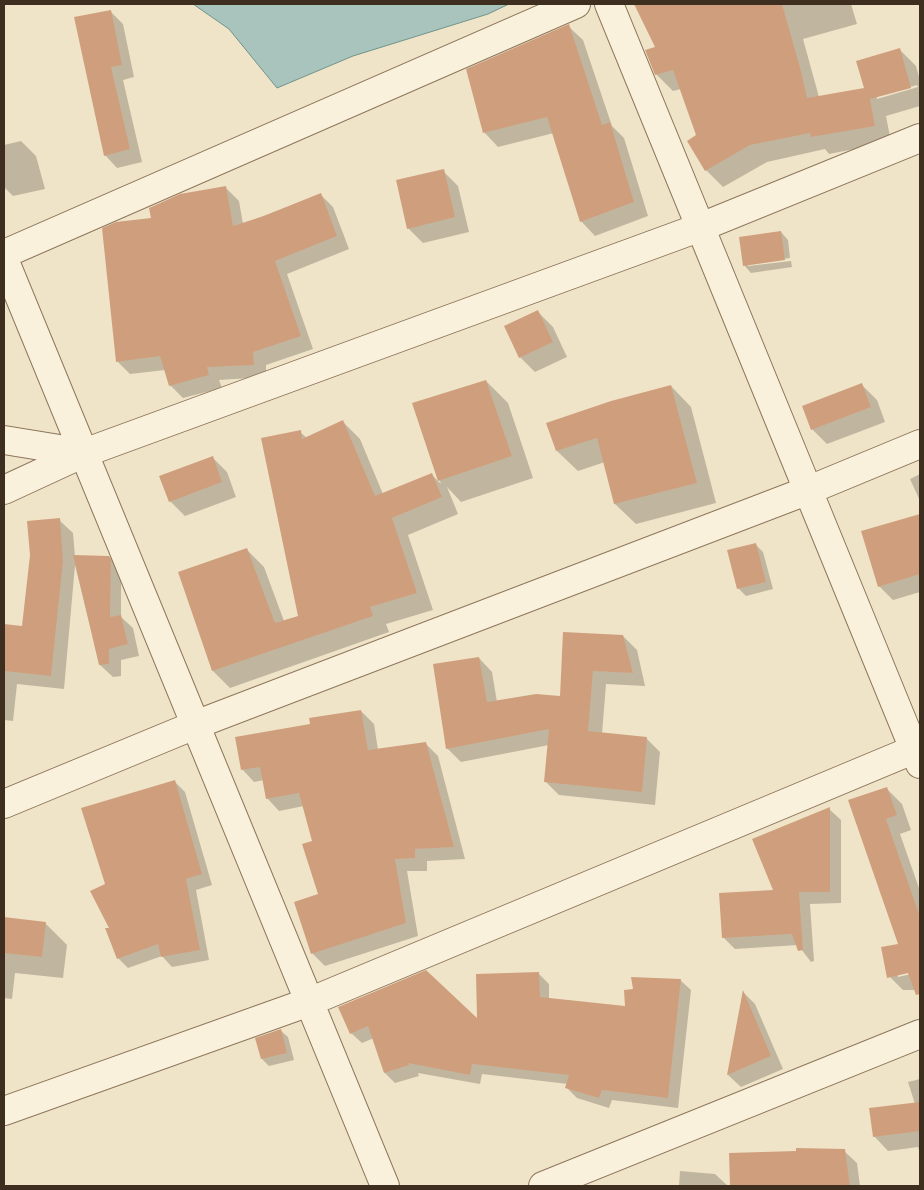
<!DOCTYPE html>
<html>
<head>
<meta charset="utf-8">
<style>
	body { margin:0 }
	#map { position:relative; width:924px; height:1190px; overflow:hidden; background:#f0e4c8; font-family:Georgia,serif }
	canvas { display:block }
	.frame { position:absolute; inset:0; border:5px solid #3d2e20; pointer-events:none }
</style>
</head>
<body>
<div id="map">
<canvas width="924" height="1190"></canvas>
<div class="frame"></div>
</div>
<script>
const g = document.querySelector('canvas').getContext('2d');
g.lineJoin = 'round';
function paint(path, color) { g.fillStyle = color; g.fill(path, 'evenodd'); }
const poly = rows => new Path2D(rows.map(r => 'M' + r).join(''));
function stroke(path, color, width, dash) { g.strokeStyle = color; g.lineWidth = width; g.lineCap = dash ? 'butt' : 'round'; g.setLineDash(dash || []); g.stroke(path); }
const water = poly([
	[193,4,509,4,488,14,353,56,277,88,229,29,193,4]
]);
const shadow = poly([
	[636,4,727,4,680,28,764,4,851,4,857,24,803,39,819,97,865,89,899,49,916,66,920,80,920,106,886,116,891,142,829,154,825,149,767,162,723,187,706,170,689,141,698,136,681,89,673,91,656,74,657,48],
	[917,85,918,87,877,99,877,96],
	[111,12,123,24,134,77,123,80,142,162,117,168,105,155],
	[568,26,583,40,612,126,624,138,648,216,595,236,581,221,554,133,498,147,484,132],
	[21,141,36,156,45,189,13,196,4,187,4,145],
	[443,171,458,186,469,232,423,243,408,228],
	[226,188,239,201,243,224,320,194,333,207,349,249,287,274,313,349,266,365,266,377,219,380,222,388,183,398,170,385,165,370,130,374,117,361,153,219],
	[781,232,788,240,790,258,748,264,748,266,791,261,792,267,751,273,744,265],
	[538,312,553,327,567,357,535,372,520,357],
	[486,381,508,403,533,478,461,502,447,487,458,514,408,535,433,610,386,624,389,632,230,688,213,671,179,573,247,550,264,567,284,621,300,617,300,432,307,438,343,422,360,439,383,494,431,474,441,484,414,404],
	[862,385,877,400,885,422,827,444,812,429],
	[671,386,691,407,716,503,636,524,615,504,605,462,578,471,557,451,548,424],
	[212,457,227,472,236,497,185,516,170,501],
	[920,474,920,501,910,479],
	[920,515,920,592,893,600,879,586,863,532],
	[59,520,73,533,75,557,109,557,121,569,121,617,133,628,139,656,121,660,121,676,113,677,100,665,75,565,64,689,17,684,13,721,4,720,5,626,23,628],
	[755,544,763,552,773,589,746,596,738,588],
	[623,636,637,650,645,686,606,684,602,734,646,738,660,752,655,805,559,795,545,781,549,745,461,762,447,748,479,658,492,672,497,702,561,698],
	[361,711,374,724,378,750,426,744,438,756,465,859,427,861,427,871,407,871,418,936,325,966,313,954,296,902,319,895,314,842,304,806,279,811,267,798,264,780,254,782,242,769,312,725],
	[174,781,185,792,212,885,196,890,209,960,172,967,162,956,128,968,118,958,111,930,106,885],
	[887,789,902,804,911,830,900,834,920,891,920,969,898,974,898,977,920,972,920,988,914,990,903,990,888,975,900,945,850,801],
	[829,809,841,820,841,903,810,904,814,961,811,962,798,945,735,949,723,937,775,891],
	[4,919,45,923,67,945,63,978,15,973,12,999,4,998],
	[538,973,549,984,549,1000,627,1007,680,980,691,990,678,1108,612,1100,609,1108,577,1098,567,1088,568,1084,482,1074,480,1084,418,1073,419,1076,395,1083,385,1073,374,1038,362,1043,351,1033,340,1007,479,1021],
	[743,992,755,1004,783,1069,741,1087,728,1075],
	[280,1030,288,1037,294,1060,269,1066,262,1059,257,1039],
	[920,1079,920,1154,918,1147,888,1151,874,1136,915,1104,908,1082],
	[844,1151,857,1163,860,1186,797,1186,792,1152],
	[680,1171,715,1174,728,1186,679,1186]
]);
const building = poly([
	[634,4,782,4,801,71,807,98,864,88,856,61,900,48,911,88,870,99,875,126,811,137,810,133,750,145,705,171,687,141,696,135,673,70,655,75,645,50,655,47],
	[111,10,122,65,111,67,130,149,104,156,74,17],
	[569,24,602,125,610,122,634,202,580,222,547,117,483,133,466,69],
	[444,169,455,217,407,229,396,180],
	[226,186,233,226,264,216,321,193,337,236,275,261,301,336,253,352,254,365,207,367,209,375,169,386,160,356,116,362,102,228,116,222,151,218,149,208,180,194],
	[781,231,785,260,743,266,739,237],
	[538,310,553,342,519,358,504,326],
	[486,380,512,456,438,481,412,403],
	[862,383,871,407,811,430,802,406],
	[671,385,697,483,614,504,597,438,556,451,546,423,611,401],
	[343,420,375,496,432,473,442,497,392,518,417,593,370,607,373,616,212,671,178,572,247,548,275,623,298,616,261,438,301,430,302,439],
	[213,456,222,482,169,502,159,476],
	[920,514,920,574,878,587,861,531],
	[60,518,63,561,51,676,4,671,4,624,22,626,30,555,27,521],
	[756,543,766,582,737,589,727,550],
	[73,555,109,556,111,559,110,617,121,615,128,644,109,649,109,664,99,665],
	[563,632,623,635,633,673,593,671,588,731,647,737,642,792,544,782,549,729,446,749,433,664,479,657,487,702,536,694,560,696],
	[361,710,368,750,426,742,454,847,415,849,415,858,395,859,406,923,311,954,294,902,318,894,302,844,312,841,299,793,266,799,260,767,241,770,235,737,310,724,309,718],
	[175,780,202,874,186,879,200,950,161,957,158,944,117,959,105,928,109,928,90,891,105,884,81,808],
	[887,787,897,815,886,819,920,917,920,994,916,995,908,973,887,978,881,947,898,944,848,800],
	[830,807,830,892,799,892,803,950,798,951,792,934,722,938,719,893,773,890,752,839],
	[4,917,46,922,42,957,4,953],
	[426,970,477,1018,476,974,539,972,540,997,625,1006,624,990,633,989,631,977,681,979,668,1098,602,1090,599,1098,565,1088,569,1075,472,1064,470,1075,408,1063,409,1065,384,1073,368,1026,350,1034,338,1007],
	[743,990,771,1056,727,1075],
	[281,1029,287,1053,261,1059,255,1038],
	[920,1102,920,1131,873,1137,869,1108],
	[796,1148,845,1149,850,1186,730,1186,729,1153,796,1151]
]);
const minor = poly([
	[609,4,920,764],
	[4,254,576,4],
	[4,259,385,1186],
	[4,440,84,453],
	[4,490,84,453,701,227,920,138],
	[4,804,195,725,809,490,920,444],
	[4,1111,309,1002,920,747],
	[543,1186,920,1034]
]);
paint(water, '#a9c4bc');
stroke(water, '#6f938a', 1);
paint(shadow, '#0003');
paint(building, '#cf9f7d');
stroke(minor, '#8d765c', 30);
stroke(minor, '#faf1dc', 28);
</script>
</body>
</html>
